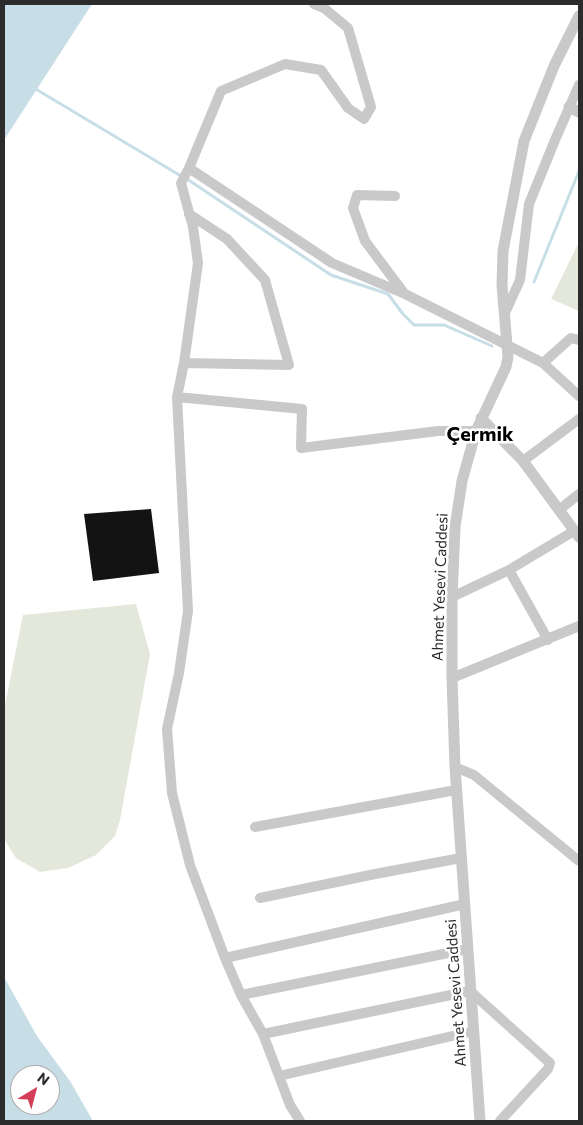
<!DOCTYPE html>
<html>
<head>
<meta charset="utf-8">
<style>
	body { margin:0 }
	#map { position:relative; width:583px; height:1125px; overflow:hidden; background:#fff; font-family:Commissioner,sans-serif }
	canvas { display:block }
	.frame { position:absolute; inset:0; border:5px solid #2c2c2c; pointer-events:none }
	.north { position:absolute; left:10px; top:1065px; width:50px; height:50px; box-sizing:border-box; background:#fff; border:1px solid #ababab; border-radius:50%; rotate:37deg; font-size:14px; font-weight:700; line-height:20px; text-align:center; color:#2c2c2c }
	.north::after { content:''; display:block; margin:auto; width:18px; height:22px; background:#d33e58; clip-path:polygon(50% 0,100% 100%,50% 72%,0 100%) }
</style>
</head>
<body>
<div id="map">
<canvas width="583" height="1125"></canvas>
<div class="frame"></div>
<div class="north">N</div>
</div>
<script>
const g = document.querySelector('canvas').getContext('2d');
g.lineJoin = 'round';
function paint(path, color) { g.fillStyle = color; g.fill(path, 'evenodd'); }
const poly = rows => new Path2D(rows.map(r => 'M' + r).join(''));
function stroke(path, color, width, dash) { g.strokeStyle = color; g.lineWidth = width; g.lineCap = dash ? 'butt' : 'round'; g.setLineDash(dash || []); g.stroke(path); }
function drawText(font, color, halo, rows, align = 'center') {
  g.font = font + ' Commissioner,sans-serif'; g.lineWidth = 5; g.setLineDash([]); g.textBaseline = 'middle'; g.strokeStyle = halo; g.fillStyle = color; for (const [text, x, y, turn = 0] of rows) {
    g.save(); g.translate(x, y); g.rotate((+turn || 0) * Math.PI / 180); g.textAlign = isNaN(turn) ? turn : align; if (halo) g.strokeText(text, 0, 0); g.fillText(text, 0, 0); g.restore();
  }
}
const green = poly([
	[579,242,579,311,551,299],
	[136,604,150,654,120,820,115,836,96,855,68,868,40,872,16,858,4,839,4,710,23,615]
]);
const water = poly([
	[4,4,92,4,4,140],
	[4,977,37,1036,70,1081,93,1121,4,1121],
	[20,1075,50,1075,50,1105,20,1105]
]);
const stream = poly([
	[34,88,181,176],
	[187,179,331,275,388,294,403,314,414,325,444,325,492,346],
	[534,282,579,171]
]);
const building = poly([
	[151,509,159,573,93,581,84,514]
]);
const minor = poly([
	[189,168,332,263,405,294,543,363,579,396],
	[395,196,357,195,353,208,365,241,404,293],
	[505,313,520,280,529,204,555,140,579,85],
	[184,363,289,365,265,280,227,239,189,214],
	[543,363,571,338,579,340],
	[177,397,302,409,301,448,438,431,476,431],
	[523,461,579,419],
	[559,510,579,494],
	[509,570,548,640],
	[452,597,509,570,574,531],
	[452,678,579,626],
	[455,767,474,775,579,861],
	[255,827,456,790],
	[260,898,375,874,461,858],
	[225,958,465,904],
	[241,995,468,949],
	[263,1034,470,991,550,1063,548,1069,500,1121],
	[279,1076,474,1031],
	[300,1121,290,1105,263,1034,241,995,225,958,190,865,172,793,167,729,179,673,188,611,177,397,184,363,198,263,193,227,181,183,189,168,221,91,285,64,321,70,348,108,364,119,371,107,348,28,324,8,314,4]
]);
const tertiary = poly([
	[569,107,579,112],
	[481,418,523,461,579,537],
	[480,1121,455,767,452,678,452,597,455,527,462,481,476,431,506,367,508,357,502,285,503,251,524,141,554,66,579,16]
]);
const streetNames = [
	["Ahmet Yesevi Caddesi",440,587,-88],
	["Ahmet Yesevi Caddesi",456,993,-94]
];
const districtNames = [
	["Çermik",480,434]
];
paint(green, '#e3e8db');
paint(water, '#c8dee7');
stroke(stream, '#c8dee7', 3);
paint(building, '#131313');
stroke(minor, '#c9c9c9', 10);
stroke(tertiary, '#c9c9c9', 11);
drawText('15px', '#2c2c2c', '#fff', streetNames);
drawText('bold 20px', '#000', '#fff', districtNames);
</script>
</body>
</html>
